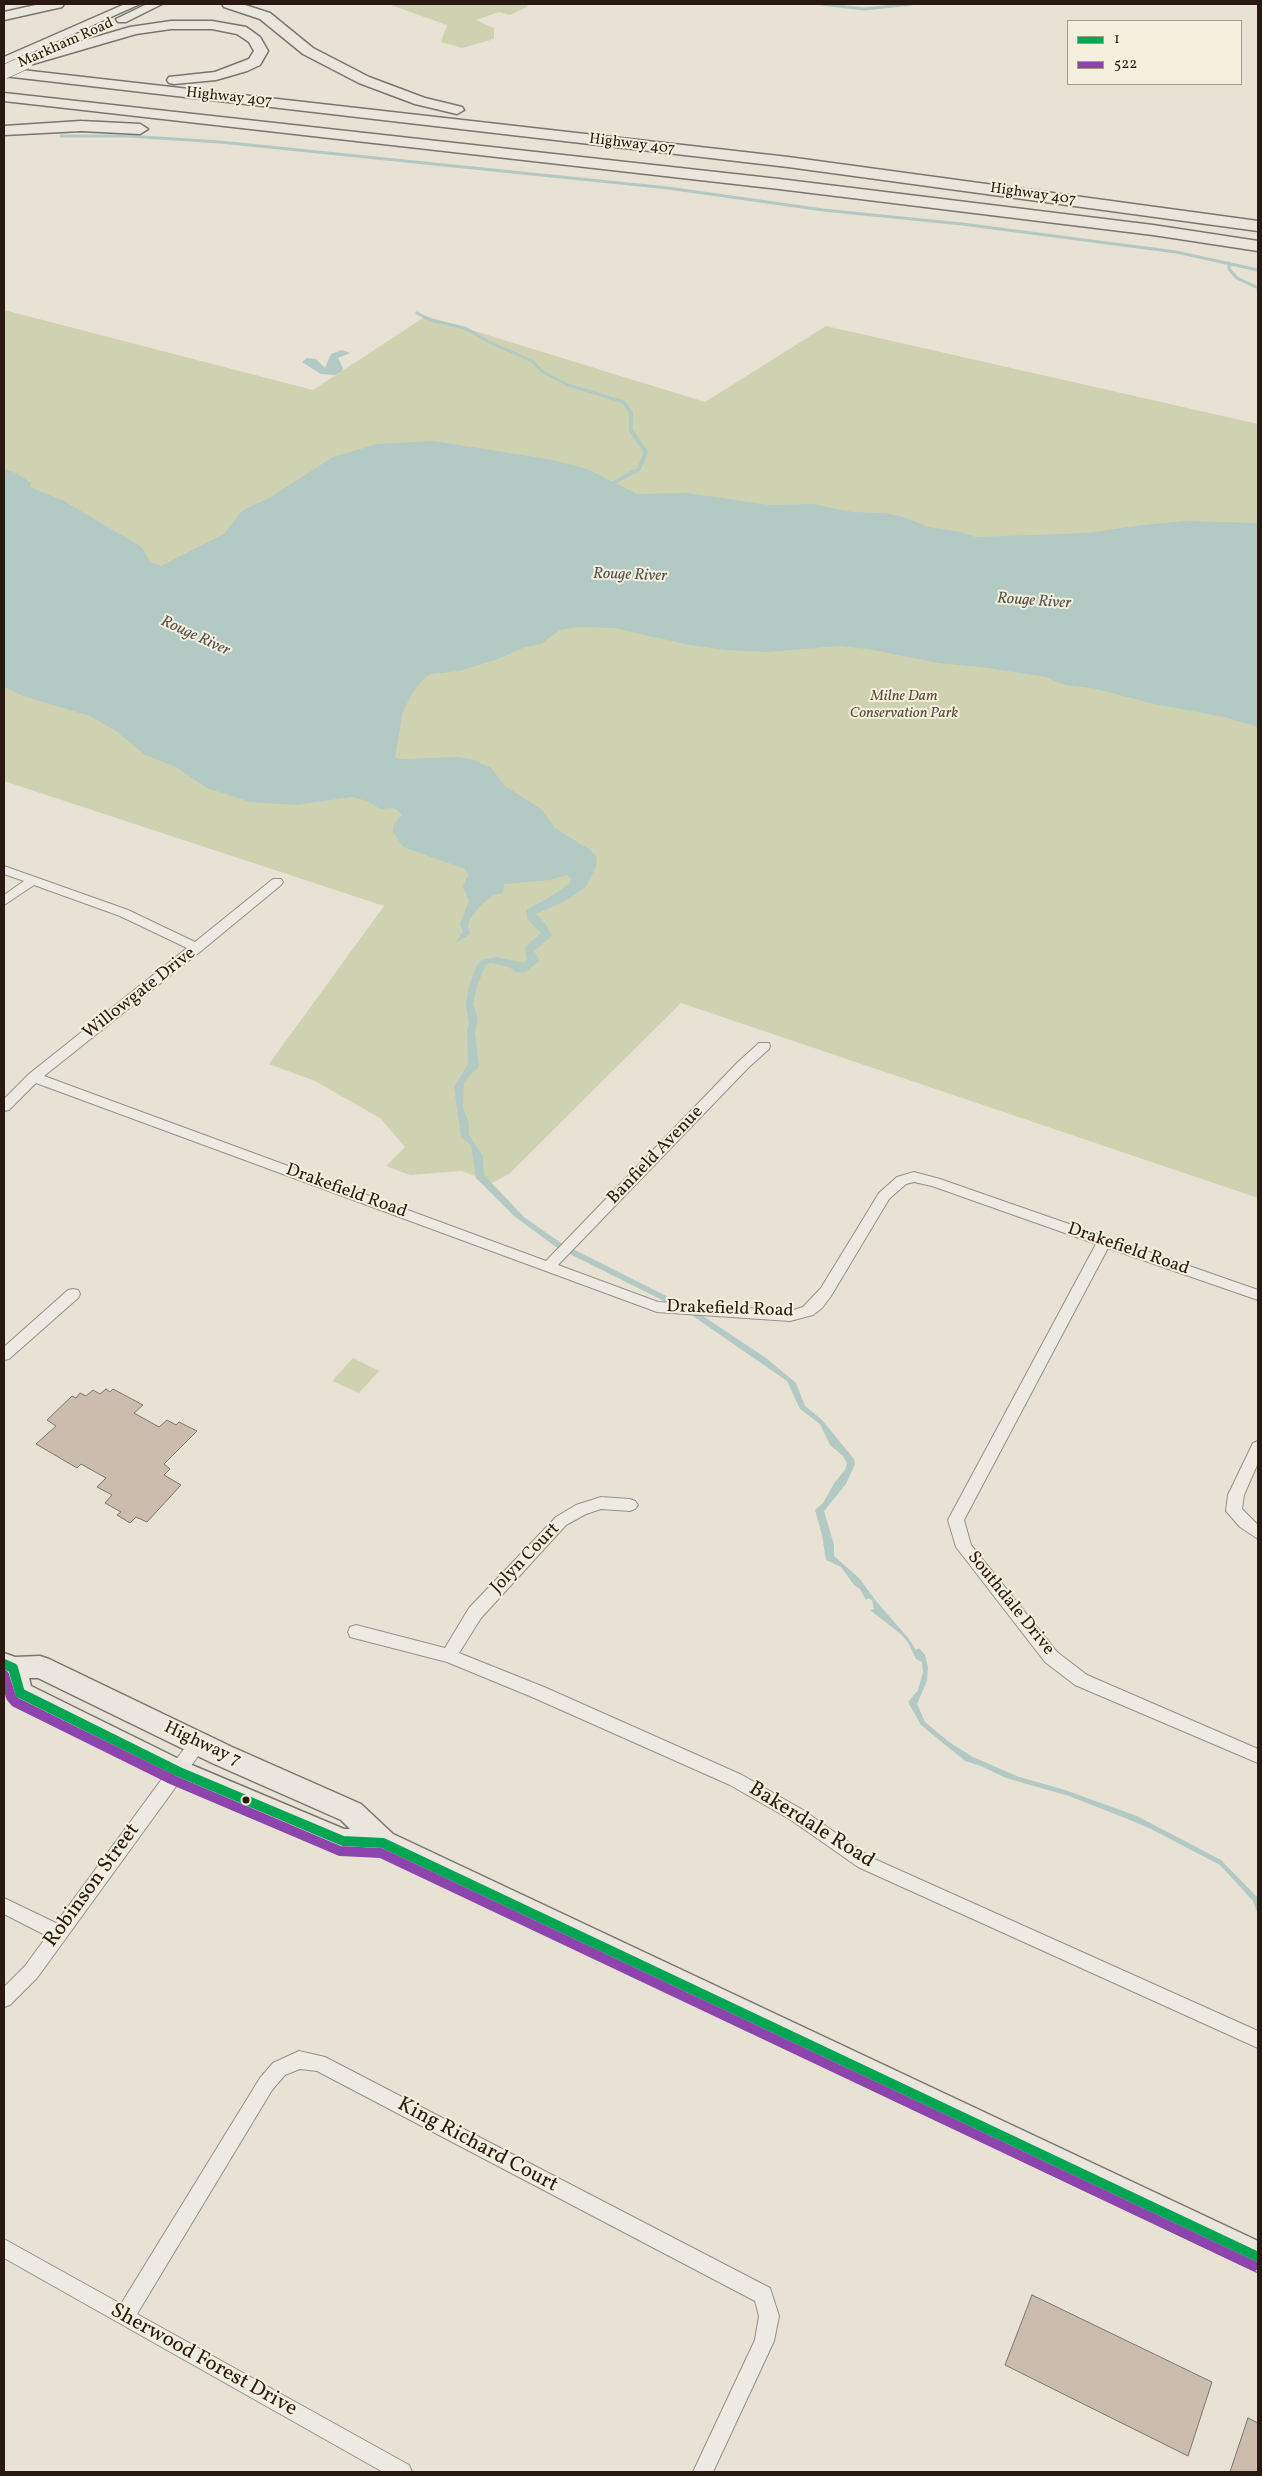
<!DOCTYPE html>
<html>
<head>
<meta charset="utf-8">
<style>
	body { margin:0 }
	#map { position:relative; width:1262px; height:2476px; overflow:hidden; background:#e7e2d3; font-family:Vollkorn,serif }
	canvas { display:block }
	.frame { position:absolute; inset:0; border:5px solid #291911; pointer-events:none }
	.legend { position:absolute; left:1067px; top:20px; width:175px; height:65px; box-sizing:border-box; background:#f5efdd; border:1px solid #a3998b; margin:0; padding:6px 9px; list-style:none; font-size:15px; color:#291911 }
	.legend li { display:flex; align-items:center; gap:10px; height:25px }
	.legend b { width:25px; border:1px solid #a3998b }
</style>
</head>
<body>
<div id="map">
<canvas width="1262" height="2476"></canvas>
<div class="frame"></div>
<ul class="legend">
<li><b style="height:6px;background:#00a651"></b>1</li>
<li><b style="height:6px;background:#8e44ad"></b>522</li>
</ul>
</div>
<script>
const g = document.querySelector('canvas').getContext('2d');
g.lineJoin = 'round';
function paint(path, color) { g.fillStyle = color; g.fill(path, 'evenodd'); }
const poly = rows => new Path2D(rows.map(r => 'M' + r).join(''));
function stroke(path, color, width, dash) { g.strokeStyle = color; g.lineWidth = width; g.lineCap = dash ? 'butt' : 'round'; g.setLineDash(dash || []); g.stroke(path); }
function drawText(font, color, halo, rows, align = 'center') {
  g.font = font + ' Vollkorn,serif'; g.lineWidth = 4; g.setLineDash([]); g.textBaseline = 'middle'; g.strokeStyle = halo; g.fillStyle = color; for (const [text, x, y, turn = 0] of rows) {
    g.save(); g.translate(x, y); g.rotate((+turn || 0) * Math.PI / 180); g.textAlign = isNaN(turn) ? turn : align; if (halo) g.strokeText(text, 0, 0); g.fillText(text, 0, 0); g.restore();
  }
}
const green = poly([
	[388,4,522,4,529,6,510,15,499,12,476,20,494,28,494,39,462,48,441,42,447,25],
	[4,310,313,390,426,316,705,402,826,326,1258,424,1258,1198,681,1003,509,1174,492,1183,462,1171,410,1175,386,1166,405,1147,380,1118,315,1081,269,1064,384,906,4,781],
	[353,1358,379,1371,359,1393,332,1381]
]);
const water = poly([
	[342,350,350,353,338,358,343,368,342,371,335,375,321,374,302,362,307,358,316,359,325,368,331,354],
	[434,441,553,460,587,469,637,494,687,493,770,505,813,504,852,512,885,513,903,517,929,527,960,532,976,537,1087,533,1142,525,1185,521,1258,523,1258,727,1224,717,1154,704,1092,688,1064,685,1046,677,981,667,939,663,868,649,838,646,768,652,725,650,690,645,614,628,578,627,560,630,541,644,525,647,498,659,459,671,431,674,425,677,413,692,403,711,395,757,401,759,458,757,472,759,491,768,505,786,541,809,555,828,590,850,597,857,596,867,586,887,565,901,536,914,546,924,552,936,534,951,540,961,525,972,517,973,509,967,490,963,485,966,477,986,473,1005,478,1018,475,1033,479,1066,464,1082,463,1108,469,1123,469,1135,483,1156,484,1175,524,1217,561,1243,694,1310,766,1358,796,1383,805,1406,822,1420,854,1459,855,1464,846,1484,824,1511,834,1545,834,1556,859,1578,876,1601,909,1639,916,1650,919,1648,925,1655,928,1667,927,1681,917,1704,925,1722,949,1742,973,1757,1019,1777,1062,1789,1137,1816,1221,1860,1258,1898,1258,1915,1253,1901,1220,1865,1151,1829,1125,1818,1069,1796,1006,1778,981,1766,965,1761,921,1725,908,1702,918,1690,923,1672,922,1662,916,1659,909,1644,902,1635,870,1610,874,1609,872,1600,868,1598,866,1600,860,1589,854,1585,841,1567,826,1560,822,1535,815,1510,823,1503,835,1482,845,1470,847,1463,843,1456,830,1445,820,1424,800,1409,787,1381,690,1314,556,1247,514,1216,476,1178,471,1145,461,1137,454,1087,468,1064,467,1030,469,1025,466,1006,468,989,477,965,485,959,497,957,524,963,527,960,525,947,541,933,527,919,526,910,550,897,570,883,571,878,567,875,550,880,504,884,503,893,493,895,480,906,470,919,468,926,470,934,458,942,456,941,463,932,460,924,469,901,463,886,468,875,465,869,403,847,393,832,394,824,402,815,397,810,392,808,380,809,367,801,352,797,296,805,250,802,207,788,176,767,145,755,116,731,90,716,23,696,4,687,4,469,16,473,31,483,30,487,62,500,140,546,145,552,150,562,161,566,224,534,242,511,271,497,333,457,377,444]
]);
const streamFar1 = poly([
	[821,4,864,9,912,4],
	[61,136,128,136,220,142,668,188,823,210,962,224,1176,252,1258,270],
	[1229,263,1229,269,1237,278,1258,288],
	[417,313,430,320,465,328,489,342,532,361,543,372,568,385,624,402,626,406]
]);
const stream = poly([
	[613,483,639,469,646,452,631,430,631,413,626,405]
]);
const building = poly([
	[106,1389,110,1392,113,1389,143,1405,134,1413,159,1427,167,1420,176,1425,179,1422,197,1431,164,1464,170,1469,164,1475,181,1485,147,1522,136,1517,130,1523,117,1515,121,1512,105,1503,112,1495,97,1487,106,1478,81,1464,77,1468,36,1444,56,1426,47,1420,72,1396,76,1398,80,1393,86,1396,93,1390,100,1394,106,1389],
	[1032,2295,1212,2382,1188,2456,1005,2365,1032,2295],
	[1248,2418,1258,2423,1258,2472,1230,2472,1248,2418]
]);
const minor = poly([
	[4,866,128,910,195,942,273,879,281,879,283,882,281,885,201,951,44,1076,546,1261,738,1062,759,1043,769,1043,770,1046,769,1049,748,1068,558,1265,658,1302,790,1311,803,1307,821,1288,879,1193,897,1177,914,1172,940,1179,1258,1290,1258,1300,1108,1248,964,1520,971,1545,1057,1652,1087,1675,1258,1749,1258,1763,1075,1685,1045,1662,956,1547,948,1520,1096,1244,932,1186,914,1182,906,1184,889,1199,831,1296,822,1308,813,1315,790,1321,657,1312,36,1083,9,1110,4,1111,4,1099,29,1074,187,948,120,916,34,885,4,905,4,895,24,881,4,874,4,866],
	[73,1289,78,1290,80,1294,78,1298,9,1359,4,1360,4,1347,68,1290,73,1289],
	[1258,1441,1258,1463,1244,1495,1242,1509,1258,1525,1258,1539,1240,1527,1226,1511,1228,1495,1253,1443,1258,1441],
	[601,1497,630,1499,635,1501,638,1505,635,1509,630,1511,601,1509,586,1514,566,1525,481,1618,459,1653,544,1687,742,1775,803,1810,870,1857,1258,2031,1258,2048,858,1867,791,1820,730,1785,532,1697,447,1662,350,1637,348,1632,350,1627,356,1625,445,1648,469,1608,556,1517,576,1505,601,1497],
	[198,1736,204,1738,206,1743,204,1748,37,1978,10,2005,4,2007,4,1987,25,1966,47,1936,4,1914,4,1898,56,1923,192,1738,198,1736],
	[299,2051,325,2057,770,2288,779,2316,774,2341,713,2472,693,2472,755,2340,759,2316,755,2301,317,2071,300,2069,285,2075,272,2090,137,2314,409,2465,412,2472,383,2472,4,2258,4,2239,121,2304,260,2078,273,2063,299,2051]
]);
const primary = poly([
	[125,4,140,4,4,65,4,57,125,4],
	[147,4,162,4,126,22,118,22,116,19,147,4],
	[4,1653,15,1657,40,1656,49,1659,232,1747,361,1804,393,1834,1258,2241,1258,2272,380,1855,343,1853,167,1779,11,1701,4,1682,4,1653],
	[29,1678,38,1678,212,1763,341,1820,350,1829,344,1829,187,1763,31,1686,29,1678]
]);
const motorway = poly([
	[40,4,64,4,62,7,4,20,4,12,40,4],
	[222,4,242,4,270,13,313,48,369,77,425,98,462,107,464,110,457,114,415,104,359,83,303,54,260,19,224,7,222,4],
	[171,21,212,21,246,27,260,37,268,51,260,65,247,71,216,80,174,84,169,83,167,80,169,77,215,72,249,59,254,51,249,42,237,34,212,29,171,29,136,34,26,66,19,62,21,59,130,27,171,21],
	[4,68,788,157,1258,221,1258,231,788,167,4,76,4,68],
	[4,93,779,179,1153,225,1258,241,1258,251,1153,235,779,189,4,101,4,93],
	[81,121,140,124,148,129,140,134,81,131,4,135,4,126,81,121]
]);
const primaryBridge = poly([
	[4,72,26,62]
]);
const bus1 = poly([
	[4,1664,13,1668,20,1693,177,1771,343,1841,383,1843,1258,2257]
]);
const bus2 = poly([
	[4,1675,11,1697,15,1702,173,1780,340,1851,381,1853,1254,2266]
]);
const markers = [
	[246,1800,4.5,"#291911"]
];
const farStreetnames = [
	["Markham Road",66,44,-24],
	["Highway 407",229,98,6],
	["Highway 407",632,145,7],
	["Highway 407",1033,195,8]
];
const farParknames = [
	["Milne Dam",904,697],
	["Conservation Park",904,714]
];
const farWaternames = [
	["Rouge River",630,576,2],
	["Rouge River",1034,602,4],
	["Rouge River",195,637,25]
];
const streetNames = [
	["Willowgate Drive",140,994,-38],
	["Banfield Avenue",656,1156,-46],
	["Drakefield Road",346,1192,20],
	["Drakefield Road",1128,1250,19],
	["Drakefield Road",730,1310,2],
	["Jolyn Court",526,1559,-46],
	["Southdale Drive",1010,1604,51],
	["Highway 7",202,1745,25]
];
const nearStreetnames = [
	["Bakerdale Road",811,1826,32],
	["Robinson Street",93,1886,-54],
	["King Richard Court",477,2146,28],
	["Sherwood Forest Drive",203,2361,29]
];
paint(green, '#cfd2b1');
paint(water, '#b2c9c4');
stroke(streamFar1, '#b2c9c4', 3);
stroke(stream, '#b2c9c4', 4);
paint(building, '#ccbcae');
stroke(building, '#7a756d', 1);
stroke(minor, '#959087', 2);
stroke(primary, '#7a756d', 3);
stroke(motorway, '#7a756d', 3);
paint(minor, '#eceae2');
paint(primary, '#eae6dd');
paint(motorway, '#eae6dd');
stroke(primaryBridge, '#7a756d', 15, []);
stroke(primaryBridge, '#eae6dd', 14);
stroke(bus1, '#00a651', 10);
stroke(bus2, '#8e44ad', 10);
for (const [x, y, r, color] of markers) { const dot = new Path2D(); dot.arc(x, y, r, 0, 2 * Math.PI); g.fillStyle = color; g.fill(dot); stroke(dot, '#f5efdd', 2); }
drawText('15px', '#291911', '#f5efdd', farStreetnames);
drawText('italic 15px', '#554c39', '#f5efdd', farParknames);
drawText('italic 16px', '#51534e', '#f5efdd', farWaternames);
drawText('18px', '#291911', '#f5efdd', streetNames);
drawText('21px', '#291911', '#f5efdd', nearStreetnames);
</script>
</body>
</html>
